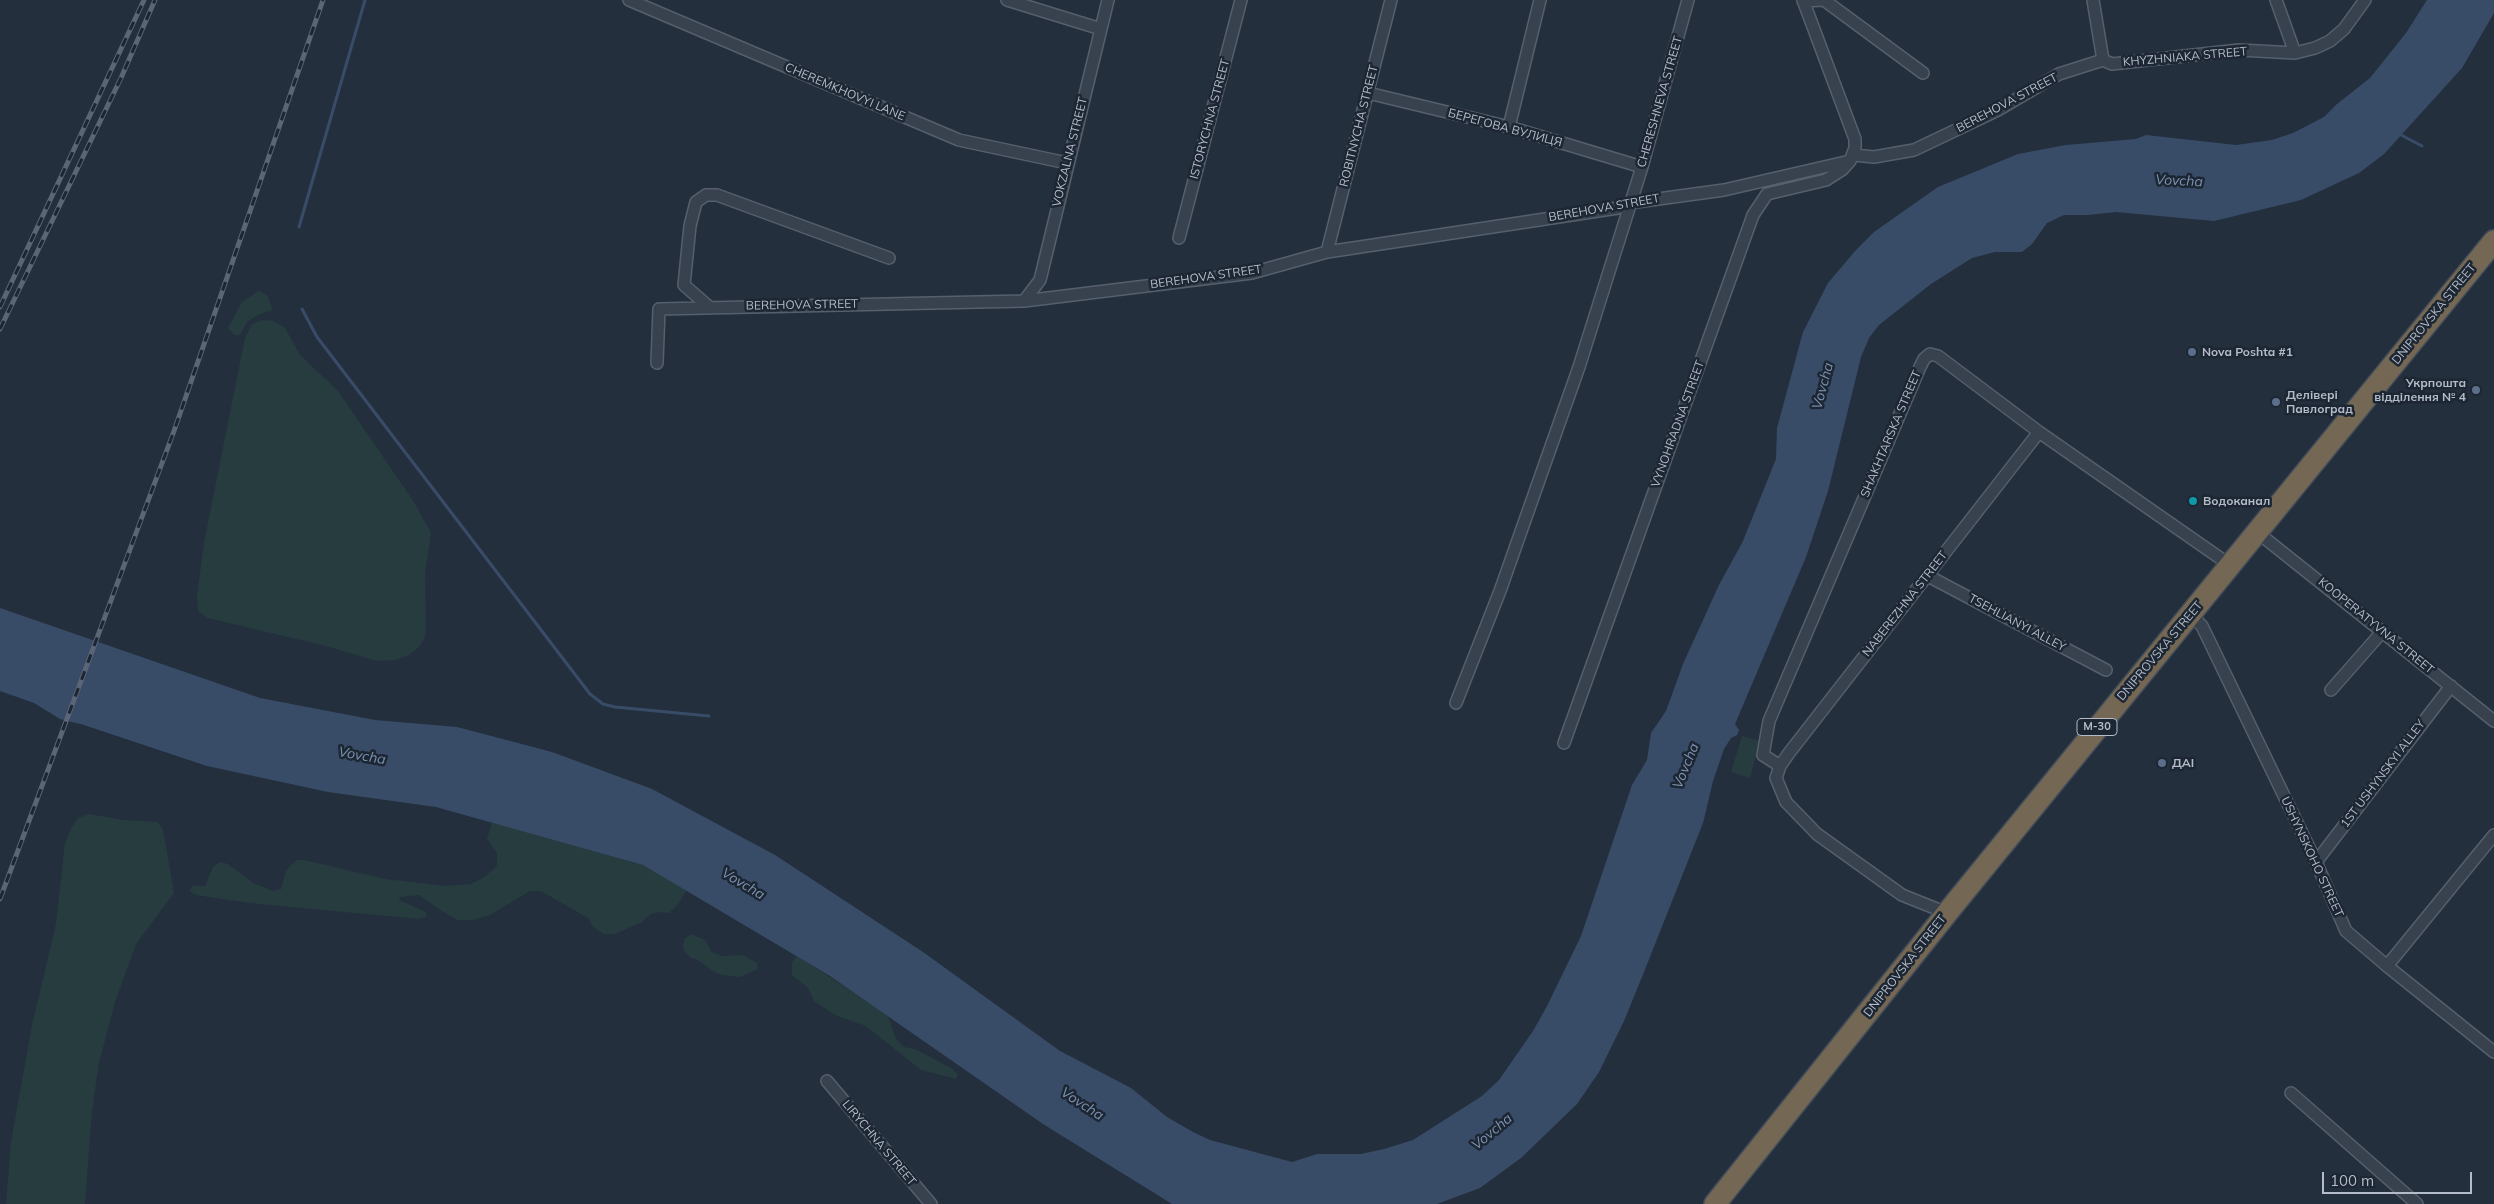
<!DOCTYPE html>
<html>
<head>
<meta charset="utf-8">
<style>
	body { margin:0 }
	#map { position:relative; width:2494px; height:1204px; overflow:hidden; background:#242f3e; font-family:Mulish,sans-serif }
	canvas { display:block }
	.scale { position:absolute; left:2322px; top:1172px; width:150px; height:22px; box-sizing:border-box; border:2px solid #b4bcc9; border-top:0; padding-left:6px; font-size:15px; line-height:18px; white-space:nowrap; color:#b4bcc9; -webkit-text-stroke:4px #1d2633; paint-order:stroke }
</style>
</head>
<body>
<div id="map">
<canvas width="2494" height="1204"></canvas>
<div class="scale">100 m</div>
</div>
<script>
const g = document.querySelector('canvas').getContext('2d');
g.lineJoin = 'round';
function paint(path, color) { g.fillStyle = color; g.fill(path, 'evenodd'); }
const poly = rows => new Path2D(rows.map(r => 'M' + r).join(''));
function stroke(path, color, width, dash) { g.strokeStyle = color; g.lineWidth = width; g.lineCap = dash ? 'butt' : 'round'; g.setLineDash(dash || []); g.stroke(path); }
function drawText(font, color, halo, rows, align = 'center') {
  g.font = font + ' Mulish,sans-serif'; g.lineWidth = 5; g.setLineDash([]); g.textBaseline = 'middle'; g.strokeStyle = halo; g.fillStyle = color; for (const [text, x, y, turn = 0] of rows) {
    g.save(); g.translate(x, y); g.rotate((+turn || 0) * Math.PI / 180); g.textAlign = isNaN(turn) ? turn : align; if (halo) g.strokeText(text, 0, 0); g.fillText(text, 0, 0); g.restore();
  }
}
const green = poly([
	[259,291,267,295,273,310,260,314,248,321,240,335,234,335,228,328,242,302],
	[263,320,273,321,285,328,300,355,338,391,414,502,431,533,425,573,426,634,420,646,409,655,395,660,377,661,326,646,208,618,198,611,197,595,204,543,245,338,252,324],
	[1742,736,1760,741,1750,778,1731,772],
	[89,814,123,820,157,822,163,829,174,893,136,944,115,1002,99,1063,92,1110,85,1204,6,1204,11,1142,32,1025,56,924,65,843,72,827,78,818],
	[492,822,643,865,687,889,679,903,669,913,659,912,651,914,642,922,615,934,604,934,593,927,588,918,541,891,530,891,490,915,473,920,458,920,440,910,419,895,400,897,399,900,426,912,426,917,419,919,249,903,196,895,189,891,193,886,205,886,213,867,220,862,228,864,253,883,273,891,281,889,286,871,291,865,297,860,304,860,386,879,445,886,471,884,483,878,497,866,497,853,487,839],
	[691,934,705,940,712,952,722,956,743,955,757,963,758,969,740,977,721,975,713,971,698,960,691,958,684,951,683,945,685,938],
	[797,956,887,1014,896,1039,904,1047,915,1049,953,1069,958,1075,956,1079,921,1070,866,1026,835,1015,814,1001,808,988,792,975,792,962]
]);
const water = poly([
	[2427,0,2494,0,2494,13,2462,68,2384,154,2359,173,2301,200,2214,221,2116,212,2088,215,2064,215,2047,223,2032,244,2022,252,1995,252,1972,258,1931,284,1879,325,1869,338,1861,357,1828,491,1806,557,1735,724,1739,730,1737,735,1731,738,1724,749,1713,781,1703,823,1644,972,1624,1021,1599,1072,1577,1104,1521,1158,1480,1188,1437,1204,1172,1204,1043,1124,830,976,643,865,436,807,328,792,207,766,84,725,60,719,34,703,0,691,0,608,260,698,375,720,457,727,552,752,652,789,775,855,923,952,1060,1051,1131,1088,1167,1117,1193,1132,1210,1140,1292,1162,1317,1154,1361,1154,1384,1149,1413,1140,1482,1096,1499,1080,1533,1031,1547,1006,1581,936,1632,785,1647,760,1651,733,1666,711,1683,664,1719,585,1743,541,1776,459,1777,428,1803,332,1828,283,1856,250,1874,232,1938,187,2018,154,2066,145,2136,139,2146,135,2236,145,2272,140,2293,133,2324,117,2337,104,2370,78,2406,33]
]);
const stream = poly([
	[2401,135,2422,146],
	[299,227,365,0],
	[302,309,317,337,590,694,603,704,615,707,709,716]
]);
const street = poly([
	[629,0,959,140,1067,163],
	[1007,0,1101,29],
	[2093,0,2103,60],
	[2276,0,2295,53],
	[1803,1,1824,0,1923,73],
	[2103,60,2112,64,2239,50,2295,53,2315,48,2330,41,2344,29,2365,0],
	[1368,93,1509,127,1642,167],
	[1509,127,1540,0],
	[1853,155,1874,157,1914,150,1998,110,2059,74,2103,60],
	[1179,238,1241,0],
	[1327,252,1391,0],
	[1024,301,1040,280,1108,0],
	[708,306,684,285,690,226,696,202,706,195,717,195,889,258],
	[657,363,659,309,1024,301,1252,273,1327,252,1618,208,1629,203,1724,190,1850,161,1855,148,1855,139,1803,0],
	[2257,532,2494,721],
	[1928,576,2106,670],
	[2191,615,2202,626,2316,862,2346,931,2387,966,2494,1052],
	[2331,690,2382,632],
	[1456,703,1500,591,1579,367,1642,167,1688,0],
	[1564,743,1753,215,1767,194,1826,180,1843,169,1850,161],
	[1780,766,1763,755,1769,721,1920,367,1924,359,1930,354,1938,356,2039,432,2230,565],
	[2316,862,2451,686],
	[1947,913,1902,895,1817,834,1786,802,1776,778,1780,766,1789,753,2039,432],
	[2387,966,2494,835],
	[827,1081,931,1204],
	[2291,1093,2417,1204]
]);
const highway = poly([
	[1715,1204,1947,913,2494,241]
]);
const rail = poly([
	[0,307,144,0],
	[0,329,121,78,155,0],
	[0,899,174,431,323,0]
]);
const markers = [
	[2192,352,5,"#5c6f8a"],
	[2476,390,5,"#5c6f8a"],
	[2276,402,5,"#5c6f8a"],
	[2193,501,5,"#0f9aa8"],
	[2162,763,5,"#5c6f8a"]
];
const shields = [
	[2097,727,40]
];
const shieldNames = [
	["М-30",2097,727]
];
const streetNames = [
	["KHYZHNIAKA STREET",2185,57,-5],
	["CHEREMKHOVYI LANE",845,92,23],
	["CHERESHNEVA STREET",1660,102,-74],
	["BEREHOVA STREET",2007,103,-28],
	["ISTORYCHNA STREET",1210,119,-75],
	["ROBITNYCHA STREET",1359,126,-76],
	["БЕРЕГОВА ВУЛИЦЯ",1505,128,15],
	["VOKZALNA STREET",1070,152,-76],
	["BEREHOVA STREET",1604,208,-10],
	["BEREHOVA STREET",1206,277,-8],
	["BEREHOVA STREET",802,305,-1],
	["DNIPROVSKA STREET",2434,314,-51],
	["VYNOHRADNA STREET",1678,424,-70],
	["SHAKHTARSKA STREET",1891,434,-67],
	["NABEREZHNA STREET",1905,604,-52],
	["TSEHLIANYI ALLEY",2017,623,28],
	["KOOPERATYVNA STREET",2376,626,39],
	["DNIPROVSKA STREET",2160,651,-50],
	["1ST USHYNSKYI ALLEY",2383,774,-53],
	["USHYNSKOHO STREET",2312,857,65],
	["DNIPROVSKA STREET",1905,966,-52],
	["LIRYCHNA STREET",879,1143,50]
];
const poiNames = [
	["Nova Poshta #1",2202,352],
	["Укрпошта",2466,383,"right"],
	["відділення № 4",2466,397,"right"],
	["Делівері",2286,395],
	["Павлоград",2286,409],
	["Водоканал",2203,501],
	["ДАІ",2172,763]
];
const waterNames = [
	["Vovcha",2179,181,3],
	["Vovcha",1823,386,-75],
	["Vovcha",362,756,10],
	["Vovcha",1686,766,-68],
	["Vovcha",743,884,31],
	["Vovcha",1082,1104,33],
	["Vovcha",1492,1132,-40]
];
paint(green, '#263c3f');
paint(water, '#394c67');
stroke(stream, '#394c67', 3);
stroke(street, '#565f6c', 14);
stroke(highway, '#434c59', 24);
stroke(street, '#38414e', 11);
stroke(highway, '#746855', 21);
stroke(rail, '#5a6575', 5);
stroke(rail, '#1d2633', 3, [9]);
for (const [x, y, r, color] of markers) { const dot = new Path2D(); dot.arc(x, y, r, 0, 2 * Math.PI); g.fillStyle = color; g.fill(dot); stroke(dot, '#1d2633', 2); }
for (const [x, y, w] of shields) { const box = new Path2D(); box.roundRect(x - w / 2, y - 8.5, w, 17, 4); g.fillStyle = '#1d2633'; g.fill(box); stroke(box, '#b4bcc9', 1); }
drawText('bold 11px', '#b4bcc9', null, shieldNames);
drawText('12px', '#b4bcc9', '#1d2633', streetNames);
drawText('bold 12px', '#b4bcc9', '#1d2633', poiNames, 'left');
drawText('italic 14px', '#7c92b1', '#1d2633', waterNames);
</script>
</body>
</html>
